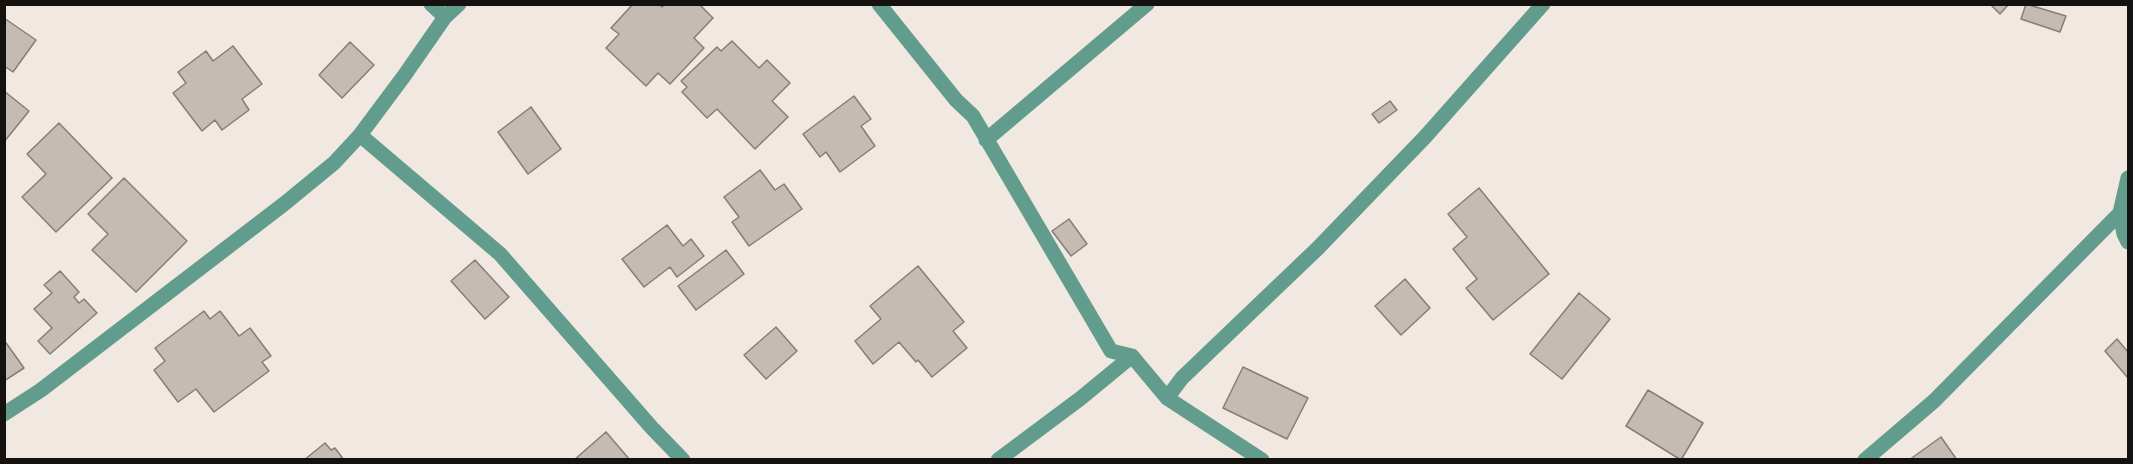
<!DOCTYPE html>
<html>
<head>
<meta charset="utf-8">
<style>
	body { margin:0 }
	#map { position:relative; width:2133px; height:464px; overflow:hidden; background:#f1e8e2; font-family:"Alegreya Sans",sans-serif }
	canvas { display:block }
	.frame { position:absolute; inset:0; border:6px solid #14110f; pointer-events:none }
</style>
</head>
<body>
<div id="map">
<canvas width="2133" height="464"></canvas>
<div class="frame"></div>
</div>
<script>
const g = document.querySelector('canvas').getContext('2d');
g.lineJoin = 'round';
function paint(path, color) { g.fillStyle = color; g.fill(path, 'evenodd'); }
const poly = rows => new Path2D(rows.map(r => 'M' + r).join(''));
function stroke(path, color, width, dash) { g.strokeStyle = color; g.lineWidth = width; g.lineCap = dash ? 'butt' : 'round'; g.setLineDash(dash || []); g.stroke(path); }
const building = poly([
	[633,4,659,4,662,7,665,4,699,4,713,18,694,38,704,48,670,84,658,73,646,86,606,48,619,34,611,28,633,4],
	[1990,4,2009,4,2000,14,1990,4],
	[2026,4,2066,16,2060,32,2021,19,2026,4],
	[4,18,36,40,13,72,4,66,4,18],
	[732,41,759,68,767,60,790,83,772,101,788,117,755,149,717,109,707,118,682,92,687,87,681,81,717,47,721,51,732,41],
	[350,42,374,65,342,98,319,75,350,42],
	[233,46,262,84,242,99,249,110,222,130,215,120,202,131,173,93,186,83,178,72,206,51,213,61,233,46],
	[4,91,29,111,4,142,4,91],
	[854,96,871,119,861,126,875,146,840,172,826,152,820,157,803,134,854,96],
	[1390,101,1397,110,1379,123,1372,114,1390,101],
	[531,107,561,149,528,174,498,132,531,107],
	[59,123,112,178,56,232,22,197,46,174,27,154,59,123],
	[760,170,775,190,784,184,802,209,749,246,732,222,739,217,724,197,760,170],
	[124,178,187,241,136,292,92,250,108,234,88,214,124,178],
	[1479,188,1549,274,1493,320,1466,288,1477,279,1453,249,1467,237,1448,214,1479,188],
	[1069,219,1087,244,1071,256,1052,231,1069,219],
	[667,225,683,246,691,239,704,256,677,277,670,267,644,287,622,259,667,225],
	[726,250,744,274,696,310,678,286,726,250],
	[475,260,509,297,485,319,451,281,475,260],
	[918,266,964,322,953,331,967,348,932,377,918,360,916,362,899,342,873,364,855,341,881,319,870,306,918,266],
	[60,271,79,292,74,297,79,303,84,299,97,313,50,354,38,341,52,328,34,309,52,293,44,285,60,271],
	[1405,279,1430,308,1401,335,1375,306,1405,279],
	[1579,293,1610,319,1562,379,1530,354,1579,293],
	[204,311,210,319,220,311,239,336,250,328,271,356,262,362,269,371,214,412,196,389,178,402,154,370,165,361,155,348,204,311],
	[776,327,797,351,766,379,744,355,776,327],
	[2117,339,2128,352,2128,378,2105,351,2117,339],
	[4,340,24,368,4,381,4,340],
	[1243,367,1308,398,1287,439,1223,408,1243,367],
	[1648,390,1703,423,1681,460,1626,426,1648,390],
	[606,432,630,460,574,460,606,432],
	[1941,437,1957,460,1909,460,1941,437],
	[325,443,331,450,335,448,344,460,304,460,325,443]
]);
const street = poly([
	[431,4,445,17],
	[879,4,956,100,973,116,1111,351,1132,356,1167,398,1262,460],
	[360,135,500,254,652,428,683,460],
	[986,140,1147,4],
	[2128,178,2120,213,2124,234,2128,242],
	[1167,398,1182,378,1318,248,1425,137,1543,4],
	[4,414,41,390,284,204,334,163,360,135,404,76,445,17,459,4],
	[998,460,1081,398,1132,356],
	[1865,460,1934,401,2120,213]
]);
paint(building, '#c3bbb4');
stroke(building, '#857e77', 1.5);
stroke(street, '#619c8d', 15);
</script>
</body>
</html>
